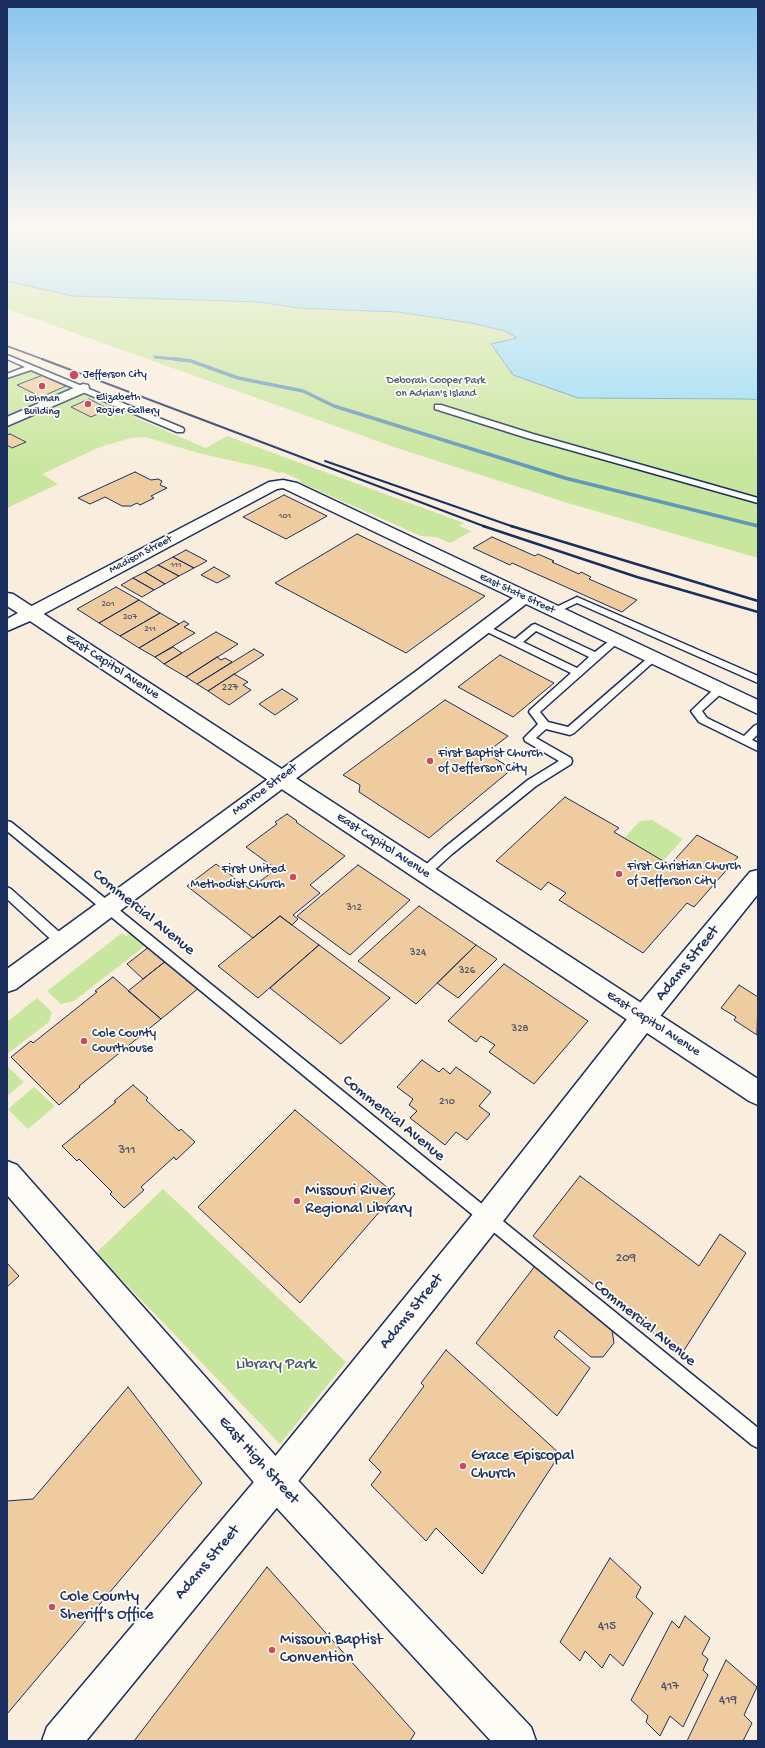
<!DOCTYPE html>
<html>
<head>
<meta charset="utf-8">
<style>
	body { margin:0 }
	#map { position:relative; width:765px; height:1748px; overflow:hidden; background:#f9eedd; font-family:"Gochi Hand",sans-serif }
	canvas { display:block }
	.frame { position:absolute; inset:0; border:8px solid #1b2f5e; pointer-events:none }
</style>
</head>
<body>
<div id="map">
<canvas width="765" height="1748"></canvas>
<div class="frame"></div>
</div>
<script>
const g = document.querySelector('canvas').getContext('2d');
g.lineJoin = 'round';
function paint(path, color) { g.fillStyle = color; g.fill(path, 'evenodd'); }
const poly = rows => new Path2D(rows.map(r => 'M' + r).join(''));
function stroke(path, color, width, dash) { g.strokeStyle = color; g.lineWidth = width; g.lineCap = dash ? 'butt' : 'round'; g.setLineDash(dash || []); g.stroke(path); }
function drawText(font, color, halo, rows, align = 'center') {
  g.font = font + ' "Gochi Hand",sans-serif'; g.lineWidth = 3.5; g.setLineDash([]); g.textBaseline = 'middle'; g.strokeStyle = halo; g.fillStyle = color; for (const [text, x, y, turn = 0] of rows) {
    g.save(); g.translate(x, y); g.rotate((+turn || 0) * Math.PI / 180); g.textAlign = isNaN(turn) ? turn : align; if (halo) g.strokeText(text, 0, 0); g.fillText(text, 0, 0); g.restore();
  }
}
const green = poly([
	[7,281,72,296,259,302,298,308,398,312,471,323,505,331,518,339,491,344,758,400,758,558,571,504,397,448,7,309],
	[33,370,135,416,134,417,206,448,227,436,464,523,459,526,472,531,450,543,436,537,421,536,299,482,301,480,282,472,279,473,269,469,198,453,146,437,131,438,100,447,42,474,58,484,7,508,7,380],
	[652,820,683,839,663,861,624,838,640,821],
	[122,933,126,936,131,933,146,945,74,1001,61,1004,47,991],
	[37,998,52,1012,49,1022,7,1054,7,1022],
	[7,1066,24,1082,7,1096],
	[34,1087,55,1106,28,1129,8,1109],
	[163,1189,346,1362,280,1444,96,1253]
]);
const water = poly([
	[7,227,758,227,758,400,749,399,578,398,513,375,491,344,517,338,505,331,471,323,398,312,298,308,259,302,72,296,7,281,7,227]
]);
const streamFar1 = poly([
	[155,357,184,360]
]);
const stream = poly([
	[175,359,191,361,238,378,303,391,334,406,565,478,758,526]
]);
const building = poly([
	[43,375,66,386,41,397,17,385,43,375],
	[89,399,109,409,91,417,71,407,89,399],
	[10,434,26,442,12,448,7,445,7,435,10,434],
	[135,472,151,480,158,479,162,481,160,485,167,488,151,496,154,498,140,505,137,503,131,506,122,506,105,497,90,504,78,498,135,472],
	[284,495,327,516,286,539,243,517,284,495],
	[357,534,485,596,406,653,275,583,357,534],
	[492,537,535,556,538,554,554,561,552,562,579,574,581,572,591,577,589,579,637,600,622,612,512,563,510,565,473,548,492,537],
	[186,550,207,561,194,568,173,557,186,550],
	[173,557,194,568,179,576,158,565,173,557],
	[158,565,179,576,165,584,145,572,158,565],
	[214,567,230,576,217,583,201,575,214,567],
	[145,572,165,584,154,590,133,578,145,572],
	[133,578,154,590,142,597,121,585,133,578],
	[116,587,139,600,99,623,77,609,116,587],
	[139,600,160,613,120,636,99,623,139,600],
	[160,613,179,624,139,648,120,636,160,613],
	[184,621,189,624,184,627,195,633,155,657,139,648,184,621],
	[216,632,238,644,186,677,164,664,216,632],
	[173,647,182,653,164,664,155,657,173,647],
	[254,649,264,655,208,691,197,684,254,649],
	[500,655,554,683,513,717,458,687,500,655],
	[217,657,221,660,225,658,232,662,197,684,186,677,217,657],
	[234,674,248,682,243,685,251,690,229,705,208,691,234,674],
	[282,689,298,699,275,715,259,704,282,689],
	[445,700,508,736,486,753,512,769,429,838,359,792,360,785,343,775,445,700],
	[565,797,619,828,614,832,670,865,697,835,738,857,694,907,687,903,643,953,559,900,566,893,548,882,541,890,496,861,565,797],
	[287,814,297,821,296,822,345,856,310,885,320,893,293,915,298,919,292,925,280,916,253,938,187,886,216,864,250,889,276,869,246,847,277,824,275,822,287,814],
	[358,865,410,900,350,955,297,916,358,865],
	[419,906,476,945,416,1004,358,961,419,906],
	[280,916,319,945,258,998,218,966,280,916],
	[319,945,390,998,341,1044,270,988,319,945],
	[476,945,497,959,458,998,437,983,476,945],
	[150,946,167,960,143,979,127,964,150,946],
	[167,960,200,987,161,1019,128,991,167,960],
	[504,964,588,1021,534,1084,489,1052,495,1045,481,1036,476,1042,448,1021,504,964],
	[113,977,161,1019,79,1086,80,1087,59,1105,11,1057,31,1041,33,1043,97,992,95,991,113,977],
	[739,985,758,997,757,1035,734,1020,736,1017,721,1008,739,985],
	[422,1060,439,1072,443,1068,450,1074,456,1067,491,1092,479,1106,490,1114,467,1140,456,1132,445,1145,410,1118,417,1111,409,1105,413,1099,397,1087,422,1060],
	[133,1085,148,1098,146,1100,179,1131,181,1129,195,1142,176,1160,174,1157,141,1187,144,1190,124,1208,110,1194,112,1192,79,1159,77,1161,62,1146,116,1102,114,1101,133,1085],
	[295,1110,395,1194,300,1303,198,1207,295,1110],
	[580,1176,699,1266,720,1234,746,1253,681,1355,533,1236,580,1176],
	[7,1263,19,1276,7,1287,7,1263],
	[535,1266,612,1330,614,1343,603,1357,591,1357,559,1330,554,1337,590,1368,557,1416,476,1343,535,1266],
	[446,1350,560,1454,482,1574,436,1528,426,1541,371,1485,381,1472,369,1460,424,1386,421,1383,446,1350],
	[128,1387,202,1483,7,1714,7,1501,33,1499,128,1387],
	[610,1558,641,1587,636,1597,653,1613,623,1666,610,1654,602,1668,585,1651,580,1661,560,1642,610,1558],
	[267,1567,415,1733,410,1741,134,1741,267,1567],
	[685,1616,710,1638,702,1654,708,1659,703,1670,708,1675,683,1727,670,1716,660,1736,646,1722,648,1716,631,1700,672,1621,679,1628,685,1616],
	[726,1660,757,1687,744,1715,752,1723,743,1741,687,1741,726,1660]
]);
const lane = poly([
	[7,355,183,428,184,430,183,432,177,432,31,370,7,378,7,374,25,367,7,359,7,355],
	[435,405,441,405,533,434,758,498,758,503,527,438,435,409,435,405],
	[577,597,758,676,758,683,577,603,556,613,550,613,548,611,577,597],
	[535,624,595,652,613,638,619,638,621,640,540,712,548,722,568,727,650,656,656,656,658,658,574,733,570,735,546,729,536,738,571,758,572,761,571,764,536,786,452,854,428,876,424,878,420,876,418,873,420,870,444,848,528,780,559,761,525,741,524,738,538,724,529,712,530,710,571,673,479,628,484,625,487,626,515,639,532,625,535,624],
	[536,631,589,657,577,668,523,642,536,631],
	[719,687,724,690,723,692,702,711,707,718,744,736,754,726,758,724,758,734,752,740,758,743,758,751,699,722,691,711,715,688,719,687],
	[7,821,11,822,758,1428,758,1448,752,1445,7,831,7,821],
	[7,887,11,889,66,938,68,942,66,946,62,947,58,946,7,899,7,887]
]);
const street = poly([
	[83,384,88,385,89,388,88,391,7,426,7,417,83,384],
	[283,480,297,483,758,700,758,714,526,604,427,680,16,989,7,992,7,969,415,672,513,598,283,488,277,489,36,618,30,619,24,618,21,614,24,610,269,482,283,480],
	[758,870,758,894,653,1025,497,1229,288,1494,86,1741,42,1741,47,1727,264,1470,477,1209,635,1009,750,872,758,870]
]);
const secondary = poly([
	[7,593,13,594,758,1079,758,1105,749,1101,30,621,7,631,7,619,18,613,7,606,7,593],
	[7,1161,17,1165,288,1470,531,1727,536,1741,491,1741,264,1494,7,1195,7,1161]
]);
const railFar2 = poly([
	[7,346,45,360]
]);
const railFar1 = poly([
	[42,359,486,527],
	[325,461,514,527]
]);
const rail = poly([
	[483,526,637,577,758,612],
	[511,526,758,601]
]);
const markers = [
	[74,375,5,"#d1495b"],
	[42,386,4,"#d1495b"],
	[88,404,4,"#d1495b"],
	[430,761,4,"#d1495b"],
	[619,874,4,"#d1495b"],
	[293,877,4,"#d1495b"],
	[84,1041,4,"#d1495b"],
	[297,1201,4,"#d1495b"],
	[463,1466,4,"#d1495b"],
	[52,1607,4,"#d1495b"],
	[272,1650,4,"#d1495b"]
];
const farNumbernames = [
	["101",285,517],
	["111",176,566],
	["201",108,605],
	["207",130,618],
	["211",150,630]
];
const farPoinames = [
	["Jefferson City",83,375],
	["Elizabeth",96,398],
	["Rozier Gallery",96,411],
	["Lohman",42,399,"center"],
	["Building",42,412,"center"]
];
const farParknames = [
	["Deborah Cooper Park",436,381],
	["on Adrian's Island",436,394]
];
const farStreetnames = [
	["Madison Street",141,555,-28],
	["East State Street",517,594,25]
];
const numberNames = [
	["227",230,688],
	["312",354,908],
	["324",418,953],
	["326",467,971],
	["328",520,1029],
	["210",447,1102]
];
const streetNames = [
	["East Capitol Avenue",112,667,33],
	["Monroe Street",265,790,-37],
	["East Capitol Avenue",383,846,33],
	["East Capitol Avenue",653,1024,33]
];
const poiNames = [
	["First Baptist Church",438,754],
	["of Jefferson City",438,769],
	["First Christian Church",627,867],
	["of Jefferson City",627,882],
	["First United",285,870,"right"],
	["Methodist Church",285,885,"right"],
	["Cole County",92,1034],
	["Courthouse",92,1049]
];
const nearNumbernames = [
	["311",127,1151],
	["209",626,1259],
	["415",607,1627],
	["417",670,1687],
	["419",728,1701]
];
const nearStreetnames = [
	["Commercial Avenue",143,913,39],
	["Adams Street",688,964,-51],
	["Commercial Avenue",393,1119,39],
	["Adams Street",412,1312,-51],
	["Commercial Avenue",644,1324,39],
	["East High Street",258,1461,48],
	["Adams Street",208,1563,-50]
];
const nearPoinames = [
	["Missouri River",305,1192],
	["Regional Library",305,1210],
	["Grace Episcopal",471,1457],
	["Church",471,1475],
	["Cole County",60,1598],
	["Sheriff's Office",60,1616],
	["Missouri Baptist",280,1641],
	["Convention",280,1659]
];
const nearParknames = [
	["Library Park",276,1366]
];
paint(green, '#c8e69d');
paint(water, '#95dbf7');
stroke(water, '#6496ba', 1);
stroke(streamFar1, '#6496ba', 3);
stroke(stream, '#6496ba', 3.5);
paint(building, '#efcca0');
stroke(building, '#1b2f5e', 1);
stroke(lane, '#1b2f5e', 3);
stroke(street, '#1b2f5e', 3);
stroke(secondary, '#1b2f5e', 3);
paint(lane, '#fdfcf7');
paint(street, '#fdfcf7');
paint(secondary, '#fdfcf7');
stroke(railFar2, '#1b2f5e', 1.5);
stroke(railFar1, '#1b2f5e', 2);
stroke(rail, '#1b2f5e', 2.5);
const sky = g.createLinearGradient(0, 0, 0, 472);
sky.addColorStop(0, '#87c4ee');
sky.addColorStop(0.48, '#fcf7f0');
sky.addColorStop(1, '#fcf7f000');
g.fillStyle = sky;
g.fillRect(0, 0, 765, 472);
for (const [x, y, r, color] of markers) { const dot = new Path2D(); dot.arc(x, y, r, 0, 2 * Math.PI); g.fillStyle = color; g.fill(dot); stroke(dot, '#fdfcf7', 1.5); }
drawText('9px', '#50566e', null, farNumbernames);
drawText('11px', '#1b2f5e', '#fdfcf7', farPoinames, 'left');
drawText('11px', '#465d6e', '#fdfcf7', farParknames);
drawText('11px', '#1b2f5e', '#fdfcf7', farStreetnames);
drawText('11px', '#50566e', null, numberNames);
drawText('13px', '#1b2f5e', '#fdfcf7', streetNames);
drawText('13px', '#1b2f5e', '#fdfcf7', poiNames, 'left');
drawText('13px', '#50566e', null, nearNumbernames);
drawText('16px', '#1b2f5e', '#fdfcf7', nearStreetnames);
drawText('16px', '#1b2f5e', '#fdfcf7', nearPoinames, 'left');
drawText('16px', '#465d6e', '#fdfcf7', nearParknames);
</script>
</body>
</html>
